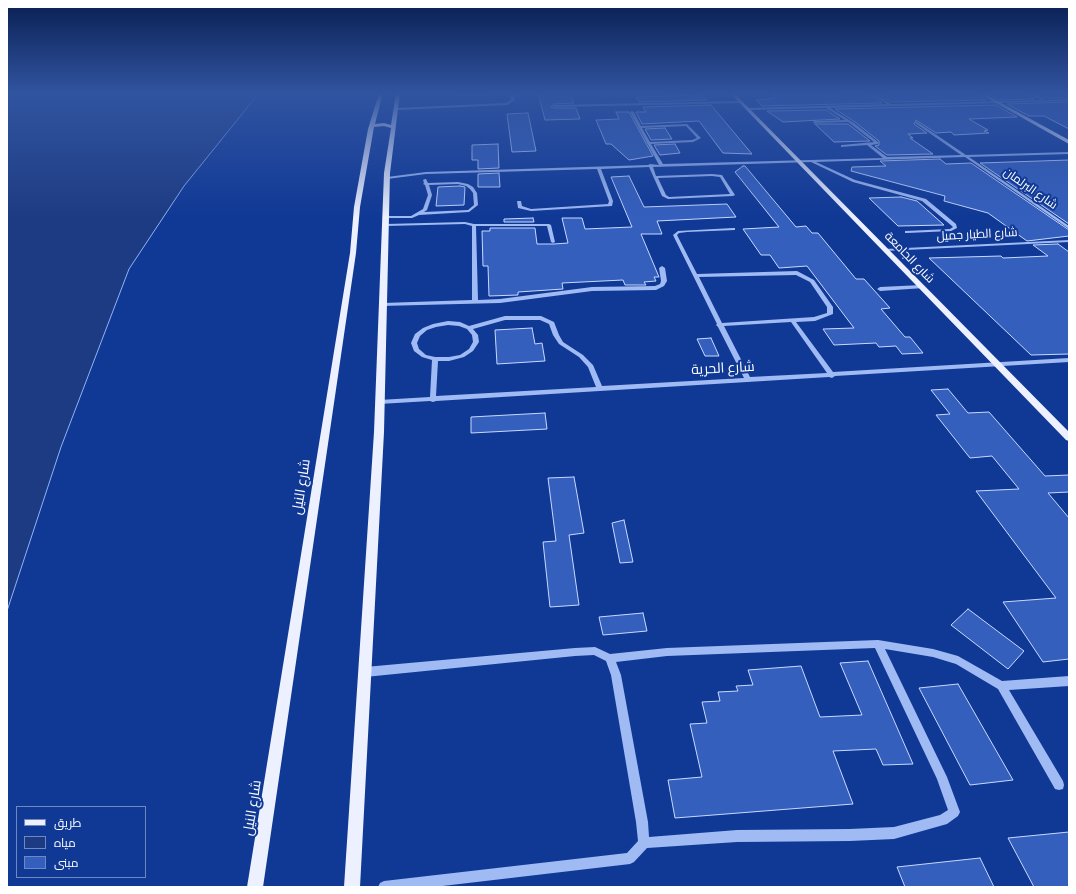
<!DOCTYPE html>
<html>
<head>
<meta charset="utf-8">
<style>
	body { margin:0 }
	#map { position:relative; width:1076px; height:894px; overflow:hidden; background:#103996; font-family:"Roboto Condensed",Cairo,sans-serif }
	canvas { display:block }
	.frame { position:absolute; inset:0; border:8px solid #fff; pointer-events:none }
	.legend { position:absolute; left:16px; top:806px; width:130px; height:72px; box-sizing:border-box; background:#103996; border:1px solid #7088c0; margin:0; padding:5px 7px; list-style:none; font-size:12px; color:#fff }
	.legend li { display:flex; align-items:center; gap:8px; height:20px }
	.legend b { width:20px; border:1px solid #7088c0 }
</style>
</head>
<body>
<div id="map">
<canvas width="1076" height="894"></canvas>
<div class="frame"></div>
<ul class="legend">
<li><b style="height:5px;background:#edf1ff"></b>طريق</li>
<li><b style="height:11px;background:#1d3b82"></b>مياه</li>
<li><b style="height:11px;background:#345fbd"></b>مبنى</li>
</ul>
</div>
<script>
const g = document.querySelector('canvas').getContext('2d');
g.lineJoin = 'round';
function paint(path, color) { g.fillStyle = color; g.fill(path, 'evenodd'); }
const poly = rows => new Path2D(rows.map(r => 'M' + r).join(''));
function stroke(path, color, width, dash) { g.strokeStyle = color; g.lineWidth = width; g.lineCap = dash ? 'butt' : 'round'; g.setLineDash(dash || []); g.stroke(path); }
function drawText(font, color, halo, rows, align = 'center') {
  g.font = font + ' "Roboto Condensed",Cairo,sans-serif'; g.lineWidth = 4; g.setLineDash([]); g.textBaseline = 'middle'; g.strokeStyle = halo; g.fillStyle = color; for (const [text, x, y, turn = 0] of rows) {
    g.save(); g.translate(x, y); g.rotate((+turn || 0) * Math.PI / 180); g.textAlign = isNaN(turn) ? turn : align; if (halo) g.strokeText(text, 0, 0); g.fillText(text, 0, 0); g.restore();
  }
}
const water = poly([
	[7,93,259,93,184,186,129,269,61,447,7,611,7,93]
]);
const building = poly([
	[538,93,570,93,574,103,554,104,551,107,554,108,576,108,580,119,545,120,538,93],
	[869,93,882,103,762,106,756,100,775,98,772,95,869,93],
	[877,93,977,93,987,100,891,102,877,93],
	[986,93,1025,93,1035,99,998,100,986,93],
	[1035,93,1069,93,1069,98,1044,98,1035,93],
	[703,95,707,100,639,102,636,97,703,95],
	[1069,102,1069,129,1044,116,1029,116,1007,104,1069,102],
	[711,105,752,154,723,153,699,121,642,124,636,112,646,112,643,107,711,105],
	[996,105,1017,117,969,119,988,130,984,131,989,133,954,135,951,132,936,133,916,120,914,124,927,133,908,134,913,138,910,138,933,154,887,155,875,146,879,145,879,141,855,122,835,109,996,105],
	[826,110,840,119,783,122,767,111,826,110],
	[616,112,629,112,653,156,629,160,611,144,606,144,596,120,619,119,616,112],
	[528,113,536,151,512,152,507,114,528,113],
	[815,124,848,124,870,141,834,142,815,124],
	[665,128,672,139,651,140,645,129,665,128],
	[498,144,499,168,478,169,478,160,472,160,472,145,498,144],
	[675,144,680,153,660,155,654,145,675,144],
	[940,159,946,164,971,163,1069,230,1069,236,1027,241,988,213,944,201,945,196,851,171,852,167,886,166,880,161,940,159],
	[1069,160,1069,224,980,163,1069,160],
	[743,166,745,166,796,227,806,226,812,233,818,233,856,279,864,279,890,308,881,309,905,337,910,337,923,353,902,354,896,346,879,347,876,343,834,345,823,329,854,328,807,266,779,268,770,255,761,255,743,229,779,227,735,172,743,166],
	[499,173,500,187,478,187,478,174,499,173],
	[629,176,644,207,727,204,736,217,657,221,662,234,641,234,659,277,654,277,656,281,644,282,646,285,625,285,623,280,562,283,563,289,518,292,518,295,489,296,488,266,483,266,482,231,490,231,490,228,535,228,537,244,554,244,568,243,562,218,582,218,585,229,632,227,611,177,629,176],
	[460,186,465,187,464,205,436,206,438,187,460,186],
	[901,197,917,201,944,225,898,226,869,198,901,197],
	[533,218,534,222,504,222,504,219,533,218],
	[1058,244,1069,252,1069,354,1031,355,929,258,1001,256,1003,258,1048,256,1033,245,1058,244],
	[532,328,535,344,542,343,545,361,497,364,495,330,532,328],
	[711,338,719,356,705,356,697,339,711,338],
	[948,389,968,413,989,412,1045,476,1069,475,1069,492,1048,493,1069,518,1069,659,1043,662,1003,602,1056,598,976,491,1019,489,992,456,970,458,936,415,950,414,931,390,948,389],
	[545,413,547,429,471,433,471,417,545,413],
	[574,477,584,533,569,535,579,605,550,607,543,542,556,541,548,478,574,477],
	[624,520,633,562,620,563,612,523,624,520],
	[968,609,1024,651,1008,669,951,625,968,609],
	[643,613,647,631,603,635,599,617,643,613],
	[868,661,913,764,883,765,876,749,833,751,853,804,675,818,668,780,702,777,690,724,707,723,702,702,720,701,718,692,738,691,736,686,753,685,748,670,801,666,820,717,862,715,840,663,868,661],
	[958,684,1013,780,970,785,919,688,958,684],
	[1069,832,1069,887,1034,887,1008,838,1069,832],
	[980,858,994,887,905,887,897,867,980,858]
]);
const minor = poly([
	[455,93,513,93,515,100,507,105,396,110,394,109,396,108,506,103,511,100,510,94,454,95,455,93],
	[870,93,874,93,891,104,1041,100,1026,93,1031,93,1043,98,1043,100,1069,99,1069,101,830,108,854,123,878,142,878,144,871,145,887,157,961,155,915,123,916,121,966,155,1069,152,1069,154,969,157,1069,226,1069,229,965,157,816,162,855,180,926,199,956,224,957,228,951,231,907,233,905,233,905,231,950,229,953,227,952,226,922,201,853,182,811,162,653,167,656,176,712,174,722,175,735,195,733,196,668,199,662,196,649,167,601,169,613,201,612,206,531,211,518,208,517,201,521,201,522,206,531,209,608,204,609,201,597,169,426,174,387,179,385,178,387,177,426,172,648,165,650,164,659,165,630,112,632,111,634,112,641,126,687,124,701,138,693,142,651,144,663,164,883,158,867,145,841,147,841,145,842,145,874,142,848,122,813,123,814,121,845,120,826,108,748,110,746,109,748,108,887,104,870,93],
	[686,126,697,138,692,140,650,142,642,128,686,126],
	[712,176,720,177,730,194,669,197,666,195,658,178,712,176],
	[742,101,741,103,554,107,552,106,554,105,742,101],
	[425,179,426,179,428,183,458,182,468,184,473,187,477,193,478,205,469,212,419,215,412,218,384,218,384,217,386,216,411,216,423,209,428,195,425,185,423,184,424,183,423,180,425,179],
	[458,184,466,186,470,189,473,193,474,205,468,210,424,212,427,210,432,195,429,185,458,184],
	[465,222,474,224,549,224,551,225,555,242,553,243,551,242,547,226,476,226,478,300,500,299,592,287,655,286,660,284,661,281,659,268,662,266,665,268,667,281,664,286,656,290,592,291,500,303,381,306,381,304,383,303,472,300,472,226,465,224,386,226,384,225,386,224,465,222],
	[733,228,735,228,735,230,687,232,679,233,677,235,697,274,797,271,814,280,833,307,833,314,815,321,796,322,833,372,1069,358,1069,362,835,376,832,378,829,377,436,401,433,402,430,401,379,404,376,402,379,400,430,397,432,360,422,357,414,351,411,343,415,334,423,328,433,324,448,321,460,322,469,326,505,316,541,316,554,322,559,335,563,342,583,355,593,365,602,386,744,378,718,327,716,325,717,324,673,235,678,231,733,228],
	[796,275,810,282,827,307,827,313,814,317,722,323,699,277,796,275],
	[505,320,540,320,549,324,553,335,559,344,579,357,588,367,596,387,436,396,438,361,449,361,464,357,473,351,479,342,478,335,473,329,505,320],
	[791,322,827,373,750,377,724,326,791,322],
	[448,325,459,326,467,329,472,335,473,342,469,349,460,355,449,357,435,357,426,355,419,349,417,343,420,336,427,330,436,327,448,325],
	[1069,240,1069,242,885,251,883,250,885,249,1069,240],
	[922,285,925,287,924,288,880,291,877,289,880,287,922,285],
	[878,640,933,649,958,656,1002,681,1069,676,1069,686,1009,690,1063,781,1064,785,1063,789,1059,790,1055,789,998,689,956,664,933,657,885,649,947,777,960,812,958,816,947,824,894,839,850,841,737,842,647,848,634,862,630,864,434,887,378,887,380,883,384,881,627,853,638,841,636,822,611,675,606,661,594,655,575,656,365,677,362,675,360,672,362,669,365,667,575,648,595,647,610,654,667,648,878,640],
	[875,648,937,779,948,810,940,815,894,827,850,829,737,830,649,837,648,822,621,675,616,662,667,656,875,648]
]);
const major = poly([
	[379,93,383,93,375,124,384,123,391,125,396,93,400,93,390,173,384,432,360,887,344,887,374,432,384,173,391,128,384,126,374,127,360,207,356,253,263,887,247,887,337,333,350,253,354,207,368,129,379,93],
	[730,93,734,93,1069,432,1069,441,1066,440,730,93],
	[978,93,983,93,1069,140,1069,144,978,93]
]);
const farStreetnames = [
	["شارع البرلمان",1030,189,35],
	["شارع الطيار جميل",977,235,-3],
	["شارع الجامعة",909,258,46]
];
const streetNames = [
	["شارع الحرية",723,369,-3],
	["شارع النيل",302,487,-81],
	["شارع النيل",253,808,-81]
];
paint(water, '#1d3b82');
stroke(water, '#91b3f7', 1);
paint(building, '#345fbd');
stroke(building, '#c8d9fe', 1);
paint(minor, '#a0baf4');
paint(major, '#edf1ff');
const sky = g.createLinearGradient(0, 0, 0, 218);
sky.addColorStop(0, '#091f52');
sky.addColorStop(0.43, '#3154a0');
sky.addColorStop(1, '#3154a000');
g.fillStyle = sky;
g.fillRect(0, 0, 1076, 218);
drawText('12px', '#fff', '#103996', farStreetnames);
drawText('14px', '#fff', '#103996', streetNames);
</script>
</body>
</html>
